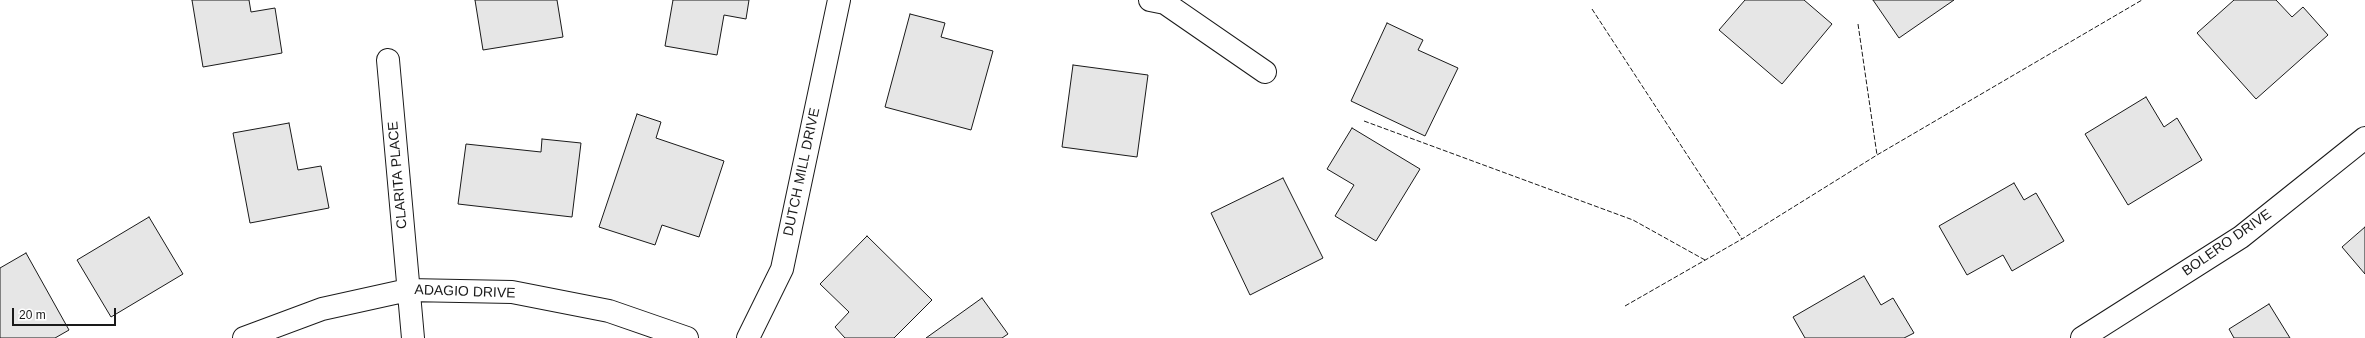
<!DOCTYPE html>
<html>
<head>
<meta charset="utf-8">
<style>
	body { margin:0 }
	#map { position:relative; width:2365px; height:338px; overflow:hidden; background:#fff; font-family:Helvetica,sans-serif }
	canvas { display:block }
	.scale { position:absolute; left:12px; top:308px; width:104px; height:18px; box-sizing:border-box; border:2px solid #1a1a1a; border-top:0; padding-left:5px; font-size:12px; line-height:14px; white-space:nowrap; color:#1a1a1a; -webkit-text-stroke:3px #fff; paint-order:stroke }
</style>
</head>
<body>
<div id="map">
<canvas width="2365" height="338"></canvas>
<div class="scale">20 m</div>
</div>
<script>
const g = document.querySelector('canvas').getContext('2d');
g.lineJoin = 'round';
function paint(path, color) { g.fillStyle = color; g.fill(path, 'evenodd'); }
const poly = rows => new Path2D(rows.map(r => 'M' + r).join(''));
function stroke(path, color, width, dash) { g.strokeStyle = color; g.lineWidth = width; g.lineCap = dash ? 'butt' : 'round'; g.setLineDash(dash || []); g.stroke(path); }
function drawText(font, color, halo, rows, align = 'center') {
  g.font = font + ' Helvetica,sans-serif'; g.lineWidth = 3; g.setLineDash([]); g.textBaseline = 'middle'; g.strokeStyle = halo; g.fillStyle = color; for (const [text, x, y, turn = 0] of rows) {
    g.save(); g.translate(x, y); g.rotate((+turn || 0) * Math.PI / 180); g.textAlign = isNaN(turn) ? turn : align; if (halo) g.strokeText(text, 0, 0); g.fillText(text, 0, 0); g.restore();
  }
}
const building = poly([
	[192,0,249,0,251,12,275,8,282,53,203,67,192,0],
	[475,0,557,0,563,37,483,50,475,0],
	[673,0,749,0,746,19,724,15,717,55,665,46,673,0],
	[1745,0,1804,0,1832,24,1782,84,1719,30,1745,0],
	[1873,0,1954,0,1899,38,1873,0],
	[2234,0,2276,0,2292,17,2303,7,2328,35,2256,99,2197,33,2234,0],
	[910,14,945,23,941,37,993,51,971,130,885,107,910,14],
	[1387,23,1423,40,1418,50,1458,68,1425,136,1351,101,1387,23],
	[1073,65,1148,75,1137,157,1062,147,1073,65],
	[2146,97,2164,127,2177,118,2202,160,2128,205,2085,134,2146,97],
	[637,114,661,122,656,138,724,161,699,237,662,225,655,245,599,227,637,114],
	[289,123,298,170,321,166,329,208,250,223,233,133,289,123],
	[1352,128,1420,169,1376,241,1335,216,1354,185,1327,169,1352,128],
	[542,139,581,143,572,217,458,204,466,144,541,152,542,139],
	[1283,178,1323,258,1250,295,1211,213,1283,178],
	[2014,183,2024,200,2036,193,2064,241,2012,271,2003,255,1967,275,1939,226,2014,183],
	[149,217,183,274,111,317,77,260,149,217],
	[2365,227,2365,274,2342,247,2365,227],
	[867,236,932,300,894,338,845,338,835,327,849,312,820,284,867,236],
	[26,253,69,330,55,338,0,338,0,268,26,253],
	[1864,276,1881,305,1893,298,1914,333,1904,338,1805,338,1793,317,1864,276],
	[982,298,1008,334,1002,338,926,338,982,298],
	[2269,304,2290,338,2234,338,2229,329,2269,304]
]);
const minor = poly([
	[1150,0,1165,3,1265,72],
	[388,60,413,338],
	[244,338,322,309,408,290,512,292,609,311,687,338],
	[748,338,782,269,839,0],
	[2082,338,2241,237,2365,138]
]);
const fence = poly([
	[1592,9,1742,239],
	[1858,24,1877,155],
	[1364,121,1633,220,1705,260],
	[1625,306,1742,239,1877,155,2142,0]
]);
const streetNames = [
	["DUTCH MILL DRIVE",802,172,-78],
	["CLARITA PLACE",398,175,-95],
	["BOLERO DRIVE",2227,243,-35],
	["ADAGIO DRIVE",465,292,2]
];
paint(building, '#e6e6e6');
stroke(building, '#1a1a1a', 1);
stroke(minor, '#1a1a1a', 24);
stroke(minor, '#fff', 22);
stroke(fence, '#1a1a1a', 1, [5, 2]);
drawText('14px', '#1a1a1a', '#fff', streetNames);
</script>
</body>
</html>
